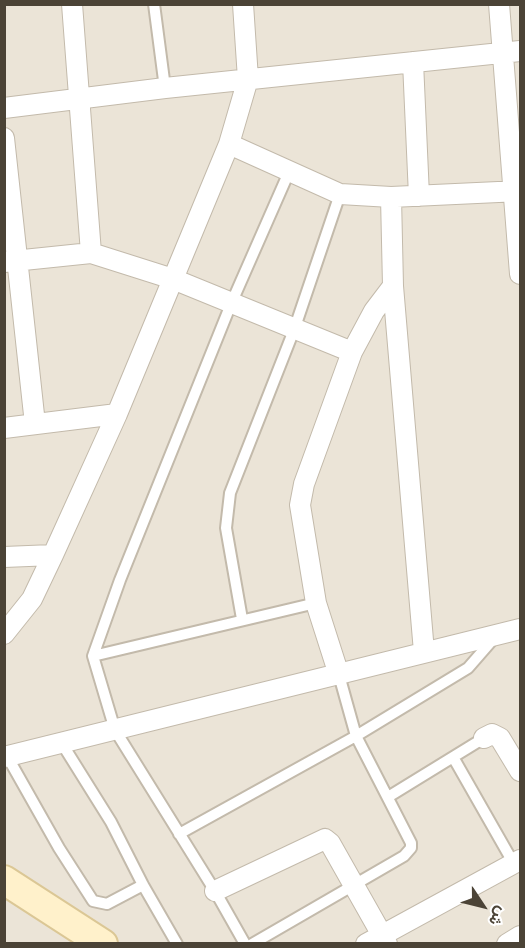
<!DOCTYPE html>
<html>
<head>
<meta charset="utf-8">
<style>
	body { margin:0 }
	#map { position:relative; width:525px; height:948px; overflow:hidden; background:#f6f2ea; font-family:Montserrat,Vazirmatn,sans-serif }
	canvas { display:block }
	.frame { position:absolute; inset:0; border:6px solid #4b4336; pointer-events:none }
	.north { position:absolute; left:453px; top:876px; width:60px; height:60px; -webkit-text-stroke:4px #fff; paint-order:stroke; rotate:125deg; font-size:16px; font-weight:700; line-height:24px; text-align:center; color:#4b4336 }
	.north::after { content:''; display:block; margin:auto; width:21px; height:27px; background:#4b4336; clip-path:polygon(50% 0,100% 100%,50% 72%,0 100%) }
</style>
</head>
<body>
<div id="map">
<canvas width="525" height="948"></canvas>
<div class="frame"></div>
<div class="north">ش</div>
</div>
<script>
const g = document.querySelector('canvas').getContext('2d');
g.lineJoin = 'round';
function paint(path, color) { g.fillStyle = color; g.fill(path, 'evenodd'); }
const poly = rows => new Path2D(rows.map(r => 'M' + r).join(''));
function stroke(path, color, width, dash) { g.strokeStyle = color; g.lineWidth = width; g.lineCap = dash ? 'butt' : 'round'; g.setLineDash(dash || []); g.stroke(path); }
const residential = poly([
	[5,5,520,5,520,943,5,943]
]);
const lane = poly([
	[154,4,165,88],
	[242,619,226,528,230,493,294,330,340,194],
	[93,656,316,603],
	[61,742,111,822,143,885,177,944],
	[7,756,59,848,93,901,107,904,143,885],
	[453,757,514,864],
	[388,797,484,738],
	[179,834,356,736,468,668,495,637],
	[245,944,215,891,115,730,93,656,120,580,231,304,289,172],
	[252,944,404,856,411,848,411,843,356,736,339,675]
]);
const street = poly([
	[72,4,91,253],
	[499,4,520,274],
	[413,62,419,196],
	[4,108,165,88,520,51],
	[4,138,35,424],
	[229,144,340,194,391,197,520,191],
	[391,197,393,286,424,652],
	[4,262,91,253,173,279,352,352],
	[4,428,117,414],
	[4,557,53,555],
	[4,634,32,599,53,555,117,414,229,144,248,79,243,4],
	[339,675,316,603,300,505,304,484,352,352,374,311,393,286],
	[484,738,492,734,500,738,520,771],
	[4,757,520,629],
	[215,891,325,839,330,843,387,944],
	[366,944,520,860],
	[507,944,520,936]
]);
const secondary = poly([
	[4,880,103,944]
]);
paint(residential, '#ebe4d7');
stroke(lane, '#c3baab', 14);
stroke(street, '#c3baab', 22);
stroke(secondary, '#dbc795', 32);
stroke(lane, '#fff', 10);
stroke(street, '#fff', 20);
stroke(secondary, '#fff1cb', 28);
</script>
</body>
</html>
